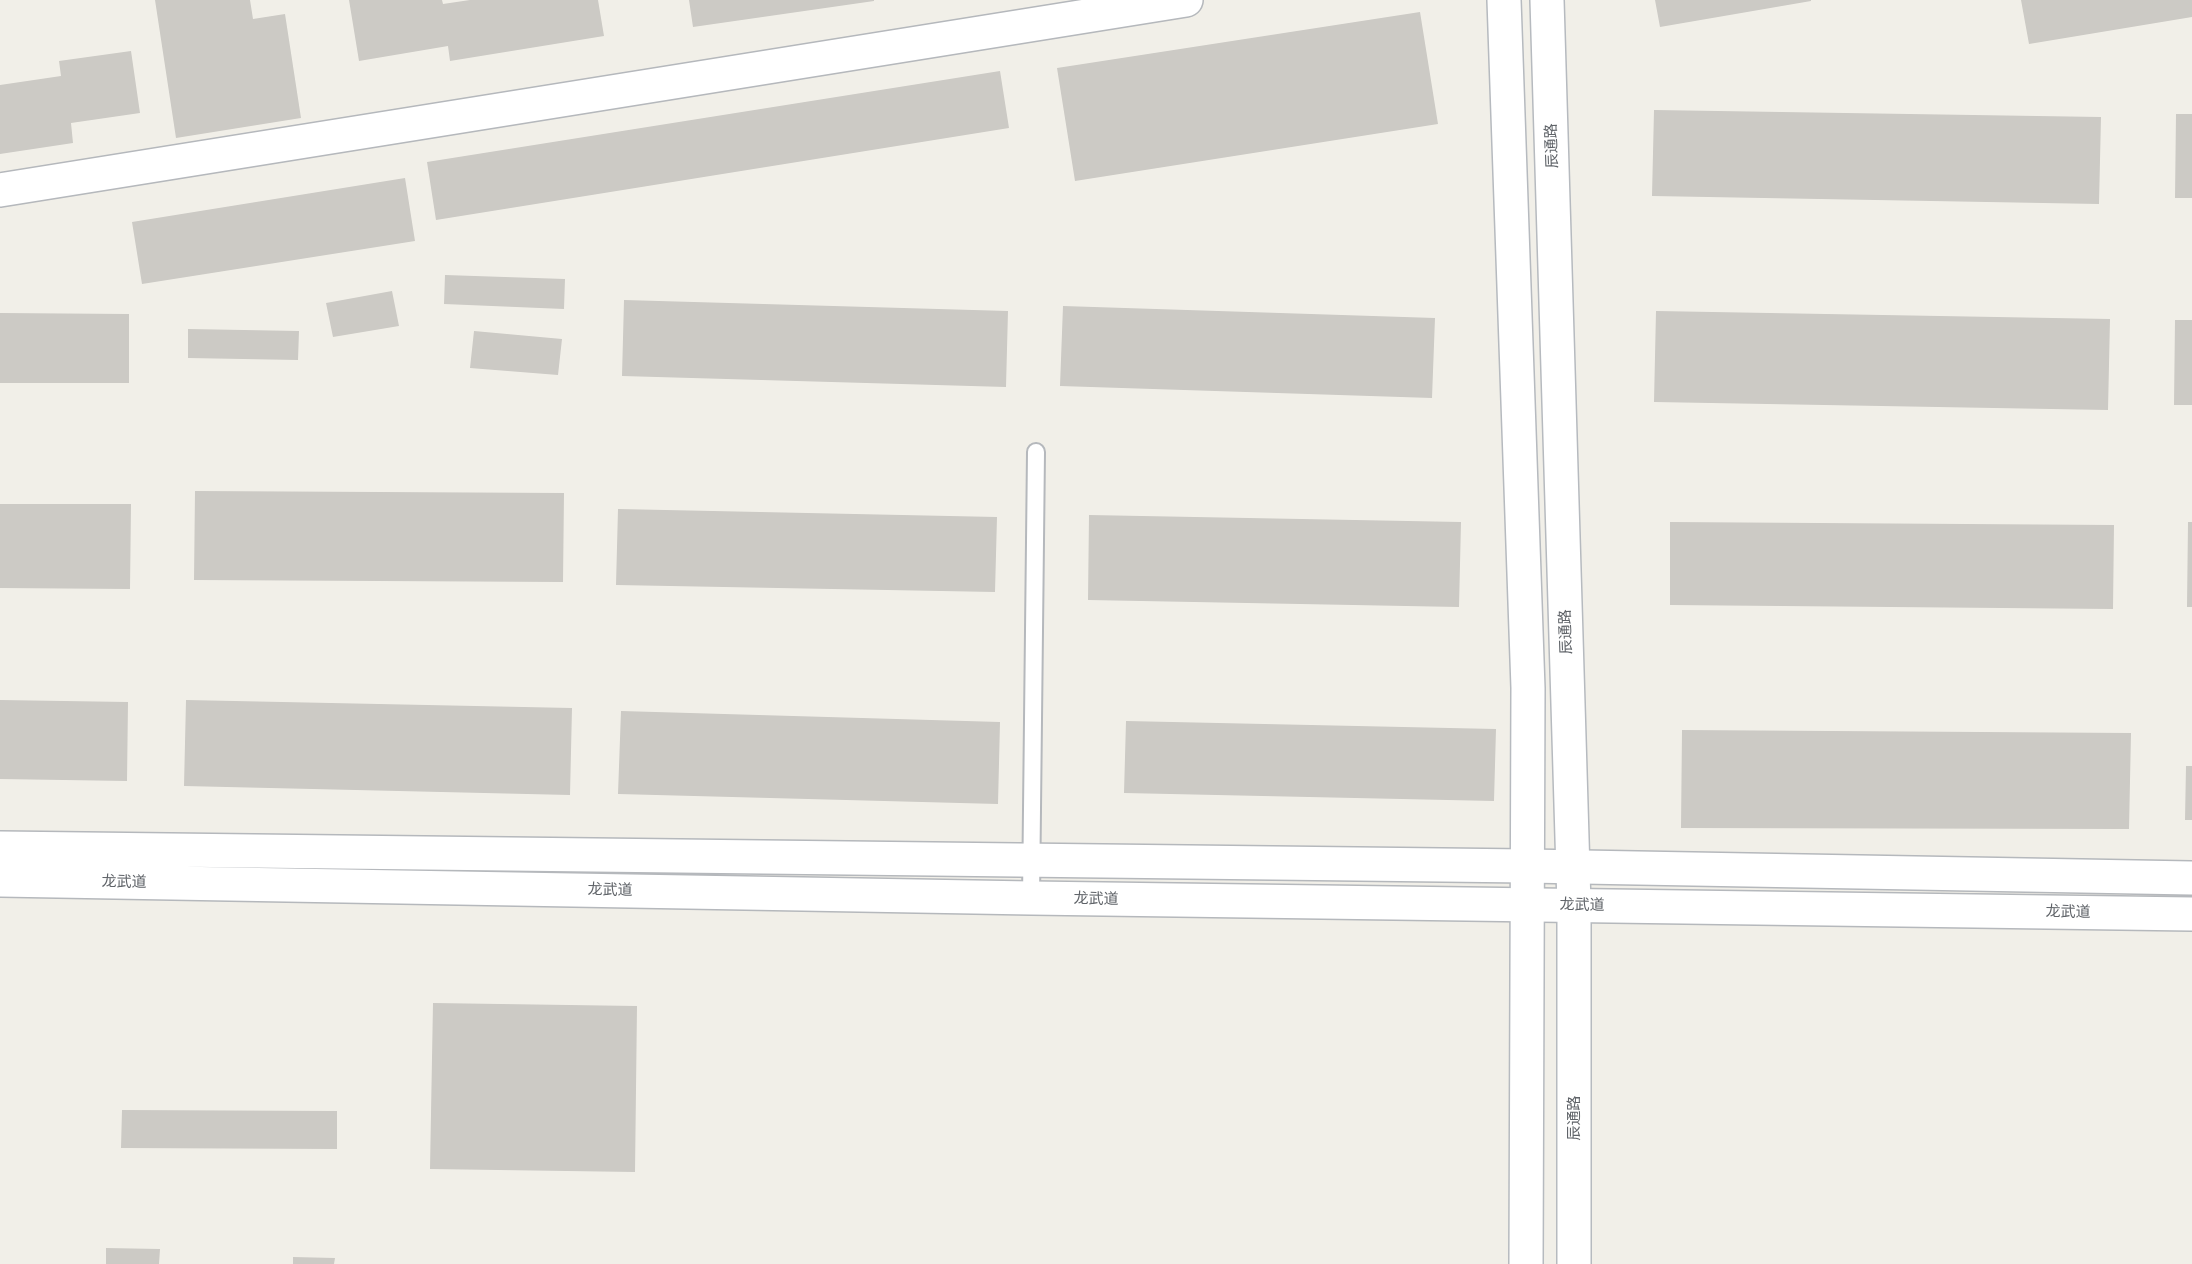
<!DOCTYPE html>
<html>
<head>
<meta charset="utf-8">
<style>
	body { margin:0 }
	canvas { display:block; background:#f1efe8 }
</style>
</head>
<body>
<canvas width="2192" height="1264"></canvas>
<script>
const g = document.querySelector('canvas').getContext('2d');
g.lineJoin = 'round';
function paint(path, color) { g.fillStyle = color; g.fill(path, 'evenodd'); }
const poly = rows => new Path2D(rows.map(r => 'M' + r).join(''));
function stroke(path, color, width, dash) { g.strokeStyle = color; g.lineWidth = width; g.lineCap = dash ? 'butt' : 'round'; g.setLineDash(dash || []); g.stroke(path); }
function drawText(font, color, halo, rows, align = 'center') {
  g.font = font + ' Mulish,"Noto Sans SC",sans-serif'; g.lineWidth = 4.5; g.setLineDash([]); g.textBaseline = 'middle'; g.strokeStyle = halo; g.fillStyle = color; for (const [text, x, y, turn = 0] of rows) {
    g.save(); g.translate(x, y); g.rotate((+turn || 0) * Math.PI / 180); g.textAlign = isNaN(turn) ? turn : align; if (halo) g.strokeText(text, 0, 0); g.fillText(text, 0, 0); g.restore();
  }
}
const building = poly([
	[155,0,250,0,253,19,285,14,301,118,176,138],
	[349,0,442,0,443,4,470,0,598,0,604,36,450,61,448,46,359,61],
	[689,0,874,0,874,1,693,27],
	[1655,0,1811,0,1811,1,1660,27],
	[2021,0,2192,0,2192,17,2029,44],
	[1420,12,1438,124,1075,181,1057,68],
	[131,51,140,113,71,123,73,143,0,154,0,85,61,76,59,61],
	[1000,71,1009,128,436,220,427,162],
	[1654,110,2101,117,2099,204,1652,196],
	[2176,114,2192,114,2192,198,2175,198],
	[405,178,415,241,142,284,132,222],
	[445,275,565,279,564,309,444,304],
	[392,291,399,326,333,337,326,303],
	[624,300,1008,311,1006,387,622,376],
	[1063,306,1435,318,1432,398,1060,386],
	[1656,311,2110,319,2108,410,1654,402],
	[0,313,129,314,129,383,0,383],
	[2175,320,2192,320,2192,405,2174,405],
	[188,329,299,331,298,360,188,358],
	[474,331,562,339,558,375,470,368],
	[195,491,564,493,563,582,194,580],
	[0,504,131,504,130,589,0,588],
	[618,509,997,517,995,592,616,585],
	[1089,515,1461,522,1459,607,1088,600],
	[1670,522,2114,525,2113,609,1670,605],
	[2188,522,2192,522,2192,607,2187,607],
	[0,700,128,702,127,781,0,779],
	[186,700,572,708,570,795,184,786],
	[621,711,1000,722,998,804,618,794],
	[1126,721,1496,729,1494,801,1124,793],
	[1682,730,2131,733,2129,829,1681,828],
	[2186,766,2192,766,2192,820,2185,820],
	[433,1003,637,1006,635,1172,430,1169],
	[122,1110,337,1111,337,1149,121,1148],
	[106,1248,160,1249,159,1264,106,1264],
	[293,1257,335,1258,334,1264,293,1264]
]);
const lane = poly([
	[1031,898,1036,452]
]);
const street = poly([
	[0,190,1186,0],
	[0,848,1527,866,2192,878],
	[0,880,1031,898,2192,914]
]);
const secondary = poly([
	[1504,0,1528,688,1526,1264],
	[1547,0,1574,905,1574,1264]
]);
const streetNames = [
	["辰通路",1552,146,-92],
	["辰通路",1566,632,-92],
	["龙武道",124,882,1],
	["龙武道",610,890,1],
	["龙武道",1096,899,1],
	["龙武道",1582,905,1],
	["龙武道",2068,912,1],
	["辰通路",1574,1118,-90]
];
paint(building, '#cccac5');
stroke(lane, '#b5b8bc', 20);
stroke(street, '#b5b8bc', 36);
stroke(secondary, '#b6babf', 36);
stroke(lane, '#fff', 16);
stroke(street, '#fff', 33);
stroke(secondary, '#fff', 33);
drawText('15px', '#5f6368', '#fff', streetNames);
</script>
</body>
</html>
